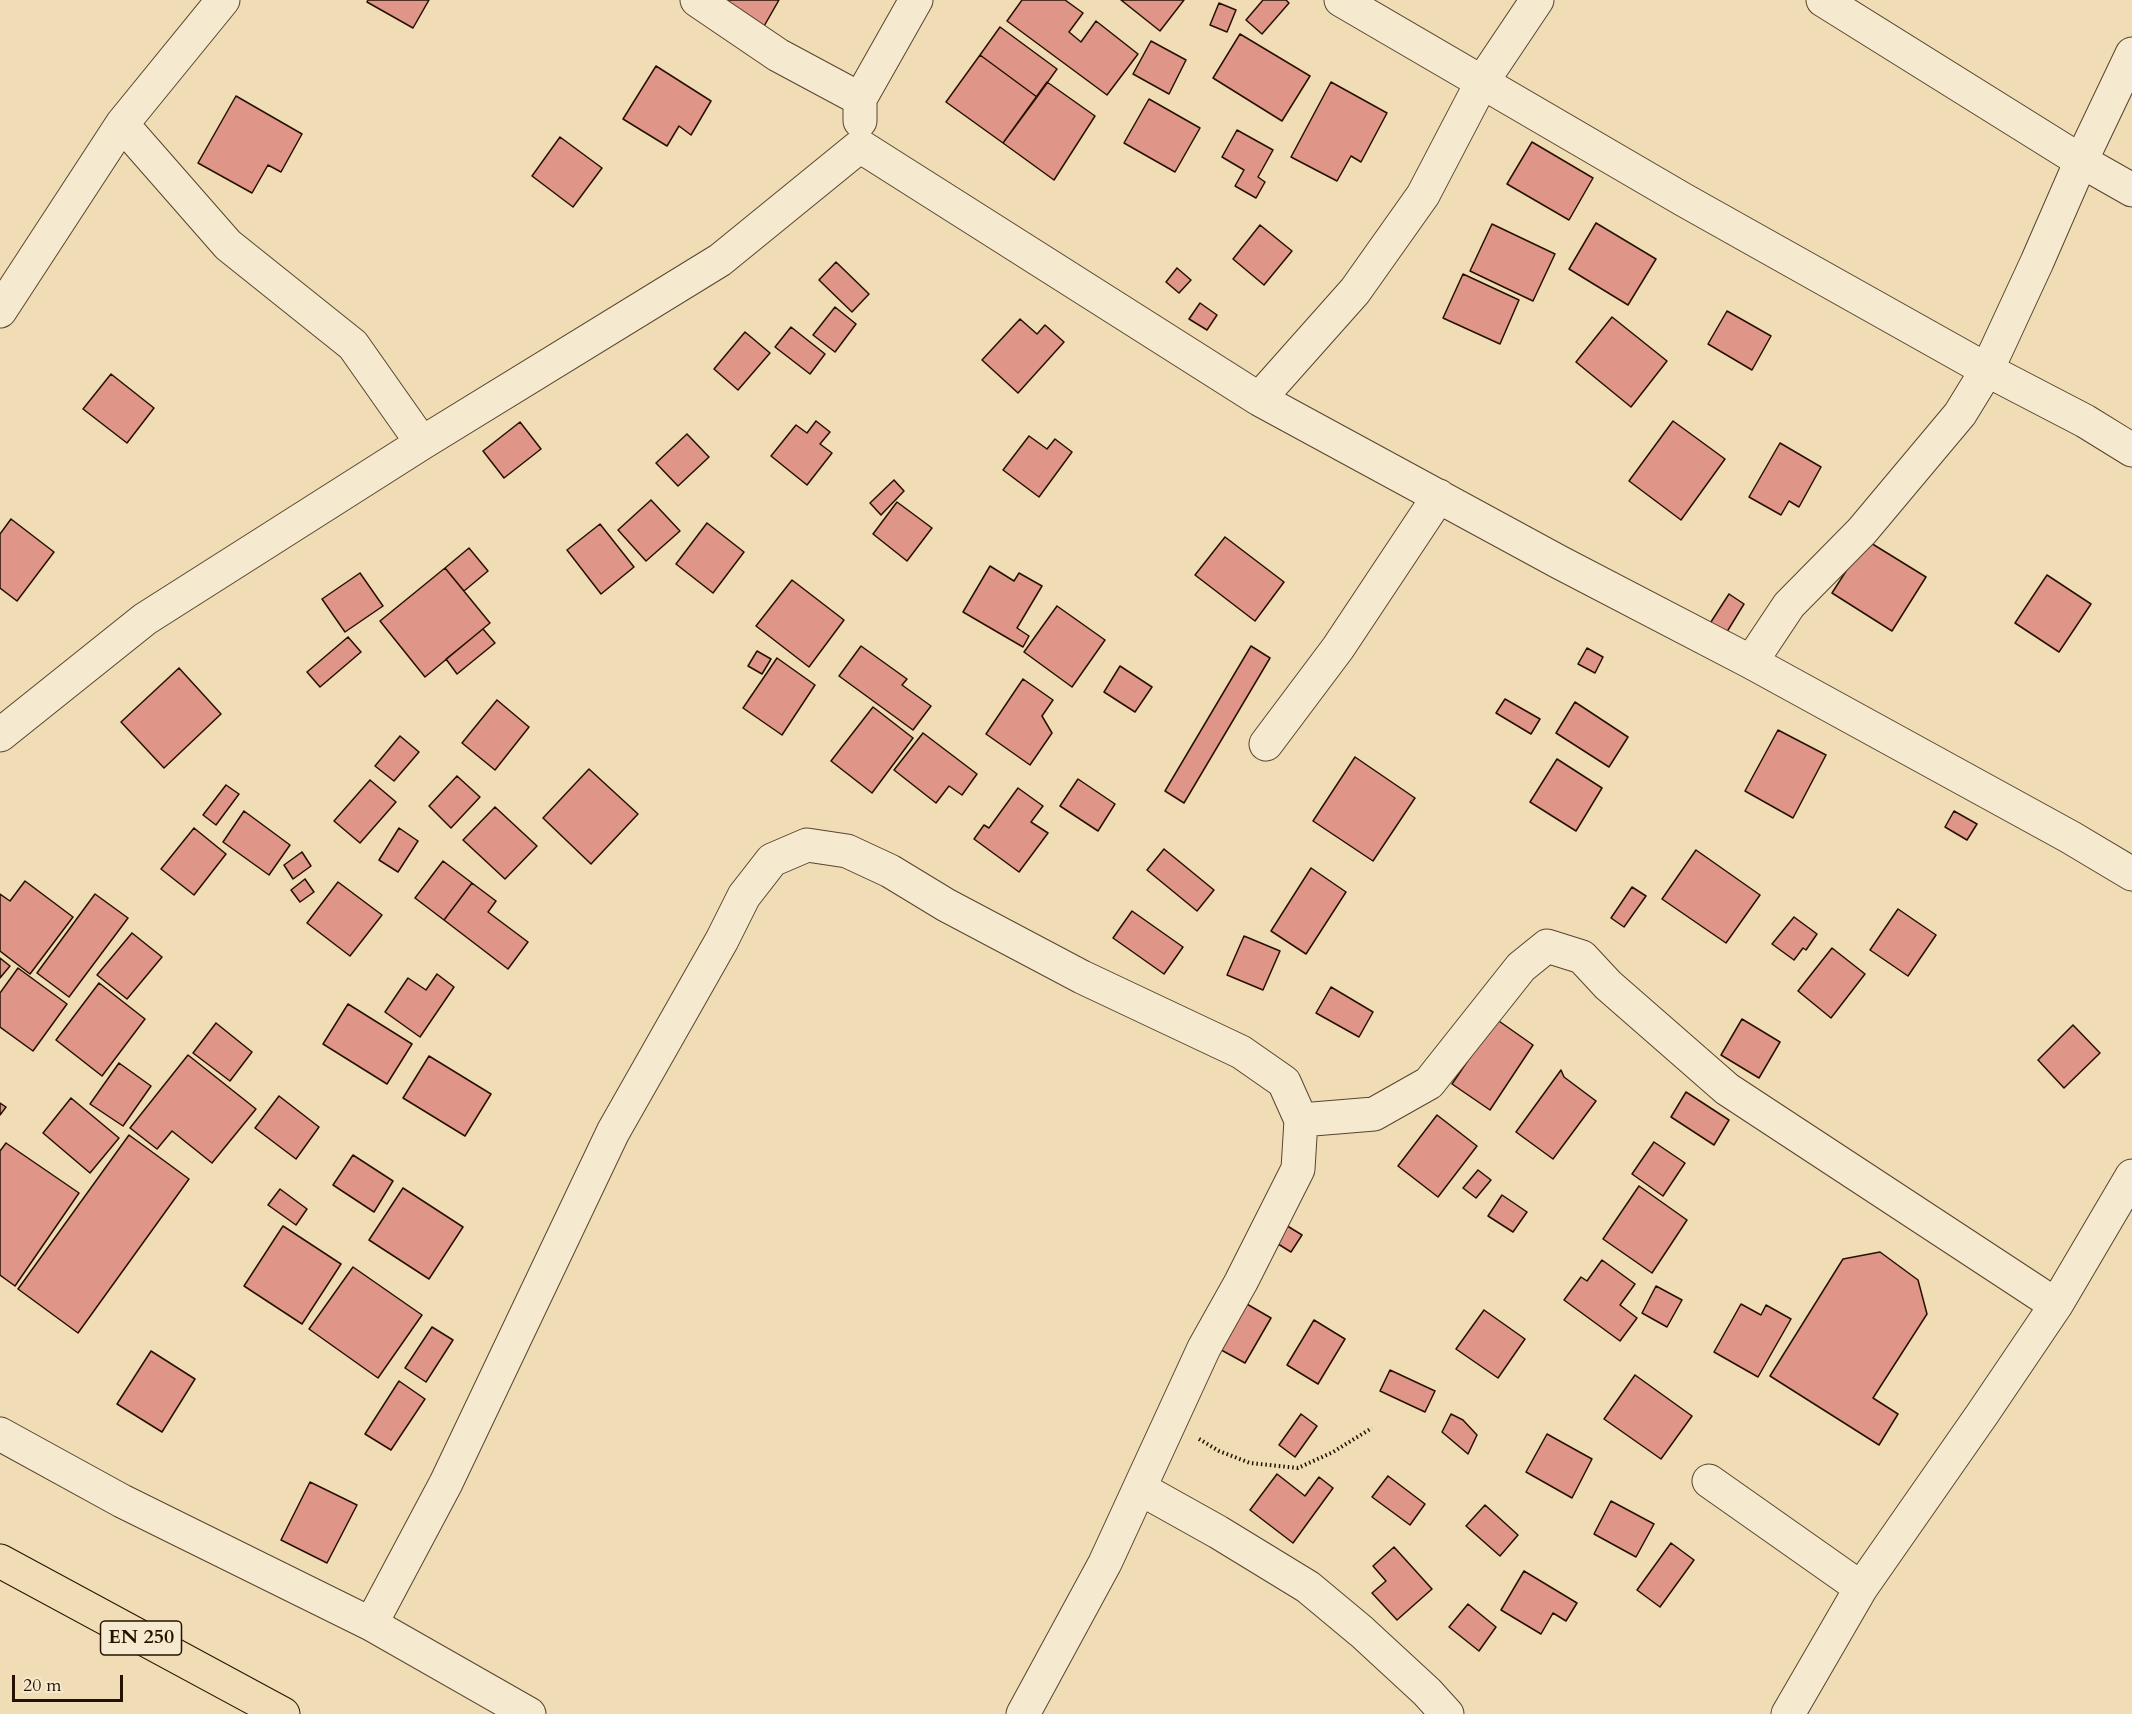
<!DOCTYPE html>
<html>
<head>
<meta charset="utf-8">
<style>
	body { margin:0 }
	#map { position:relative; width:2132px; height:1714px; overflow:hidden; background:#f0ddb5; font-family:Cardo,serif }
	canvas { display:block }
	.scale { position:absolute; left:12px; top:1675px; width:111px; height:27px; box-sizing:border-box; border:3px solid #261100; border-top:0; padding-left:8px; font-size:18px; line-height:21px; white-space:nowrap; color:#261100; -webkit-text-stroke:4px #f5e9cf; paint-order:stroke }
</style>
</head>
<body>
<div id="map">
<canvas width="2132" height="1714"></canvas>
<div class="scale">20 m</div>
</div>
<script>
const g = document.querySelector('canvas').getContext('2d');
g.lineJoin = 'round';
function paint(path, color) { g.fillStyle = color; g.fill(path, 'evenodd'); }
const poly = rows => new Path2D(rows.map(r => 'M' + r).join(''));
function stroke(path, color, width, dash) { g.strokeStyle = color; g.lineWidth = width; g.lineCap = dash ? 'butt' : 'round'; g.setLineDash(dash || []); g.stroke(path); }
function drawText(font, color, halo, rows, align = 'center') {
  g.font = font + ' Cardo,serif'; g.lineWidth = 6; g.setLineDash([]); g.textBaseline = 'middle'; g.strokeStyle = halo; g.fillStyle = color; for (const [text, x, y, turn = 0] of rows) {
    g.save(); g.translate(x, y); g.rotate((+turn || 0) * Math.PI / 180); g.textAlign = isNaN(turn) ? turn : align; if (halo) g.strokeText(text, 0, 0); g.fillText(text, 0, 0); g.restore();
  }
}
const building = poly([
	[368,0,429,0,413,28,367,2,368,0],
	[721,0,779,0,763,28,721,0],
	[1022,0,1065,0,1083,13,1069,32,1081,42,1096,21,1138,54,1107,95,1007,21,1022,0],
	[1121,0,1184,0,1160,31,1121,0],
	[1263,0,1286,0,1289,3,1262,34,1246,20,1263,0],
	[1219,3,1236,10,1227,32,1210,25,1219,3],
	[1000,27,1057,69,1037,97,980,55,1000,27],
	[1240,34,1310,76,1282,121,1213,78,1240,34],
	[1151,41,1186,60,1169,94,1133,74,1151,41],
	[980,55,1037,97,1003,143,946,102,980,55],
	[656,66,711,101,691,135,679,126,667,146,623,119,656,66],
	[1047,82,1095,116,1054,180,1003,143,1047,82],
	[1331,82,1387,113,1361,162,1351,156,1337,181,1291,157,1331,82],
	[236,96,302,134,281,172,268,165,252,193,198,163,236,96],
	[1149,99,1200,128,1175,172,1124,143,1149,99],
	[1237,130,1273,150,1258,177,1265,182,1256,198,1235,186,1244,170,1222,157,1237,130],
	[560,137,602,168,573,207,532,176,560,137],
	[1532,142,1593,178,1569,220,1507,184,1532,142],
	[1596,223,1656,259,1628,305,1569,269,1596,223],
	[1492,224,1555,254,1533,301,1470,271,1492,224],
	[1260,225,1292,251,1264,285,1233,259,1260,225],
	[836,262,869,294,852,312,819,280,836,262],
	[1177,268,1191,280,1179,293,1166,282,1177,268],
	[1463,274,1519,300,1500,344,1443,318,1463,274],
	[1200,303,1217,315,1207,330,1189,319,1200,303],
	[835,307,856,324,835,352,813,335,835,307],
	[1727,311,1771,336,1752,370,1708,344,1727,311],
	[1612,317,1667,361,1631,407,1576,362,1612,317],
	[1020,319,1037,334,1045,325,1064,342,1018,393,982,360,1020,319],
	[791,327,825,354,810,374,775,347,791,327],
	[745,332,770,353,738,390,714,369,745,332],
	[111,374,154,408,127,443,83,409,111,374],
	[816,421,830,432,820,444,832,453,807,485,771,456,796,425,807,433,816,421],
	[1673,421,1725,459,1681,520,1629,481,1673,421],
	[520,422,541,449,504,478,483,451,520,422],
	[687,434,709,457,678,486,656,463,687,434],
	[1029,436,1047,449,1055,439,1072,452,1039,497,1003,470,1029,436],
	[1780,443,1821,467,1799,507,1789,501,1781,515,1749,497,1780,443],
	[894,480,904,491,881,515,870,503,894,480],
	[651,500,680,531,646,561,618,530,651,500],
	[897,502,932,528,907,561,873,534,897,502],
	[11,519,54,552,17,601,0,588,0,534,11,519],
	[707,523,744,552,713,593,676,564,707,523],
	[600,524,634,567,601,594,567,550,600,524],
	[1225,537,1284,582,1255,621,1195,575,1225,537],
	[1866,540,1926,577,1892,631,1832,593,1866,540],
	[469,548,488,571,464,591,445,568,469,548],
	[990,566,1014,581,1019,573,1042,586,1017,628,1029,636,1023,647,963,612,990,566],
	[445,568,490,623,425,677,380,621,445,568],
	[360,573,383,606,345,632,322,599,360,573],
	[2047,575,2091,604,2059,652,2015,623,2047,575],
	[792,580,844,620,809,667,756,626,792,580],
	[1729,594,1744,604,1725,635,1709,625,1729,594],
	[1057,606,1105,640,1072,687,1024,652,1057,606],
	[483,629,495,643,457,674,446,659,483,629],
	[348,637,361,652,320,687,307,672,348,637],
	[861,646,907,679,902,685,931,706,913,730,839,676,861,646],
	[1251,646,1270,658,1184,803,1165,791,1251,646],
	[1587,648,1603,657,1595,673,1578,664,1587,648],
	[757,651,771,659,762,674,748,666,757,651],
	[777,658,815,685,782,735,743,708,777,658],
	[1120,666,1152,687,1135,712,1104,692,1120,666],
	[179,668,221,714,164,768,121,722,179,668],
	[1023,679,1053,700,1042,716,1052,733,1030,765,986,734,1023,679],
	[1505,699,1540,719,1531,734,1496,713,1505,699],
	[497,700,529,727,495,770,462,743,497,700],
	[1575,702,1628,737,1609,767,1556,733,1575,702],
	[873,707,913,738,872,793,831,761,873,707],
	[1778,730,1826,755,1793,818,1745,791,1778,730],
	[923,733,977,774,962,795,949,786,936,803,894,770,923,733],
	[400,736,419,752,394,781,375,766,400,736],
	[1355,757,1415,798,1373,861,1313,821,1355,757],
	[1557,759,1602,788,1576,831,1530,802,1557,759],
	[589,769,638,814,591,864,543,818,589,769],
	[457,776,480,797,451,828,429,806,457,776],
	[1078,779,1115,804,1098,831,1060,806,1078,779],
	[370,780,396,802,360,843,334,821,370,780],
	[226,785,239,794,216,825,203,815,226,785],
	[1018,788,1043,806,1031,822,1048,833,1019,872,974,839,984,825,989,828,1018,788],
	[495,807,537,846,505,879,463,840,495,807],
	[244,811,290,845,269,875,223,842,244,811],
	[1954,811,1977,824,1967,840,1945,827,1954,811],
	[194,828,226,854,194,895,161,869,194,828],
	[399,828,418,841,398,872,379,860,399,828],
	[1164,849,1214,890,1197,911,1147,870,1164,849],
	[1696,850,1760,895,1726,943,1662,899,1696,850],
	[302,852,311,866,293,879,284,865,302,852],
	[443,861,472,883,444,920,415,898,443,861],
	[1311,868,1346,892,1306,954,1271,931,1311,868],
	[305,879,314,892,300,902,291,890,305,879],
	[25,881,73,917,30,974,0,951,0,894,10,901,25,881],
	[338,882,382,915,350,956,307,923,338,882],
	[472,883,496,901,488,912,528,942,508,969,444,920,472,883],
	[1632,887,1646,896,1624,927,1611,918,1632,887],
	[95,894,128,918,69,997,37,973,95,894],
	[1898,909,1936,935,1908,976,1870,950,1898,909],
	[1132,911,1183,947,1164,974,1113,938,1132,911],
	[1794,917,1817,934,1806,950,1803,948,1794,960,1772,944,1794,917],
	[132,933,162,957,127,999,97,975,132,933],
	[1244,936,1280,951,1263,990,1227,975,1244,936],
	[1832,948,1865,974,1831,1018,1798,991,1832,948],
	[0,958,10,966,0,978,0,958],
	[18,968,67,1004,33,1051,0,1027,0,993,18,968],
	[437,974,454,987,420,1037,385,1012,408,978,426,990,437,974],
	[99,983,145,1019,102,1076,56,1040,99,983],
	[1331,987,1373,1012,1359,1037,1316,1013,1331,987],
	[348,1004,412,1044,387,1084,323,1044,348,1004],
	[1496,1019,1533,1045,1490,1110,1452,1084,1496,1019],
	[1742,1019,1780,1042,1759,1078,1721,1055,1742,1019],
	[216,1023,252,1052,230,1081,193,1053,216,1023],
	[2073,1025,2100,1053,2064,1088,2038,1060,2073,1025],
	[188,1055,256,1109,212,1163,172,1131,157,1149,130,1128,188,1055],
	[429,1056,491,1094,465,1136,403,1098,429,1056],
	[119,1063,151,1086,123,1126,90,1104,119,1063],
	[1561,1070,1564,1077,1596,1101,1553,1159,1516,1132,1561,1070],
	[1686,1092,1729,1120,1714,1145,1671,1117,1686,1092],
	[279,1096,319,1127,296,1159,255,1128,279,1096],
	[71,1098,119,1138,90,1173,43,1133,71,1098],
	[0,1103,6,1107,0,1115,0,1103],
	[1437,1115,1477,1146,1438,1197,1398,1166,1437,1115],
	[129,1135,189,1179,78,1333,18,1289,129,1135],
	[1654,1142,1685,1163,1663,1196,1632,1174,1654,1142],
	[6,1143,79,1193,15,1286,0,1275,0,1151,6,1143],
	[353,1155,393,1181,374,1212,333,1185,353,1155],
	[1478,1170,1491,1180,1476,1198,1463,1188,1478,1170],
	[1639,1186,1687,1220,1652,1273,1603,1239,1639,1186],
	[403,1188,463,1227,429,1279,369,1240,403,1188],
	[280,1189,307,1209,296,1225,268,1205,280,1189],
	[1502,1195,1527,1212,1513,1232,1488,1216,1502,1195],
	[1281,1222,1302,1235,1291,1252,1270,1239,1281,1222],
	[283,1226,341,1264,302,1324,244,1286,283,1226],
	[1880,1252,1918,1280,1927,1314,1873,1398,1898,1414,1879,1445,1770,1376,1843,1259,1880,1252],
	[1602,1260,1635,1284,1620,1305,1637,1318,1620,1341,1564,1300,1581,1277,1587,1281,1602,1260],
	[353,1267,422,1315,378,1378,309,1329,353,1267],
	[1656,1286,1682,1300,1667,1327,1642,1313,1656,1286],
	[1240,1300,1271,1318,1245,1363,1214,1346,1240,1300],
	[1741,1304,1761,1315,1766,1305,1791,1319,1758,1377,1714,1352,1741,1304],
	[1484,1310,1525,1339,1498,1378,1456,1349,1484,1310],
	[1314,1320,1345,1339,1318,1384,1287,1365,1314,1320],
	[432,1327,453,1340,426,1382,405,1368,432,1327],
	[151,1351,195,1379,162,1432,117,1404,151,1351],
	[1390,1370,1435,1391,1425,1412,1380,1391,1390,1370],
	[1635,1375,1692,1416,1661,1459,1604,1419,1635,1375],
	[399,1381,425,1399,391,1450,365,1434,399,1381],
	[1301,1414,1317,1426,1295,1457,1279,1445,1301,1414],
	[1451,1414,1463,1420,1477,1435,1468,1454,1442,1432,1451,1414],
	[1547,1434,1592,1459,1572,1498,1526,1472,1547,1434],
	[1277,1474,1305,1496,1319,1477,1333,1488,1293,1543,1250,1510,1277,1474],
	[1388,1476,1425,1504,1410,1525,1372,1497,1388,1476],
	[310,1482,357,1505,327,1563,281,1540,310,1482],
	[1611,1501,1654,1524,1636,1557,1594,1534,1611,1501],
	[1485,1505,1518,1535,1500,1556,1466,1526,1485,1505],
	[1671,1543,1694,1560,1660,1607,1637,1590,1671,1543],
	[1394,1547,1432,1589,1397,1620,1372,1593,1386,1581,1373,1566,1394,1547],
	[1524,1571,1577,1603,1566,1621,1553,1613,1541,1634,1501,1610,1524,1571],
	[1468,1604,1496,1627,1479,1651,1449,1627,1468,1604]
]);
const path = poly([
	[1199,1439,1219,1451,1250,1463,1298,1468,1333,1452,1372,1428]
]);
const minor = poly([
	[697,0,778,55,860,99],
	[1341,0,1684,200,1987,370,2085,421,2132,450],
	[1823,0,2081,161,2132,190],
	[860,121,860,99,916,0],
	[122,124,228,245,353,345,422,443],
	[0,311,122,124,223,0],
	[1259,399,1355,291,1423,195,1482,82,1537,0],
	[1751,662,1789,605,1862,531,1960,414,1987,370,2037,262,2081,161,2132,54],
	[0,735,145,619,422,443,720,260,860,146,1259,399,1559,562,1751,662,2070,837,2132,874],
	[1266,744,1338,648,1439,496],
	[1301,1120,1374,1114,1429,1083,1521,967,1547,946,1582,957,1608,985,1727,1089,2056,1305],
	[0,1434,122,1501,371,1624,529,1714],
	[1709,1481,1861,1588],
	[1141,1489,1218,1532,1308,1587,1362,1632,1427,1692,1447,1714],
	[371,1624,446,1483,613,1132,722,940,744,896,772,860,807,845,847,851,890,871,946,905,1082,977,1241,1052,1284,1082,1301,1120,1298,1169,1241,1282,1204,1348,1105,1563,1023,1714],
	[1788,1714,1861,1588,1983,1413,2056,1305,2132,1176]
]);
const major = poly([
	[0,1561,283,1714]
]);
const shields = [
	[141,1638,81]
];
const shieldNames = [
	["EN 250",141,1638]
];
paint(building, '#df9688');
stroke(building, '#261100', 1.5);
stroke(minor, '#58442d', 35);
stroke(major, '#261100', 35);
stroke(path, '#261100', 4, [1.5, 3]);
stroke(minor, '#f5e9cf', 33);
stroke(major, '#f0ddb5', 33);
for (const [x, y, w] of shields) { const box = new Path2D(); box.roundRect(x - w / 2, y - 17, w, 34, 4.5); g.fillStyle = '#f5e9cf'; g.fill(box); stroke(box, '#261100', 1.5); }
drawText('bold 20px', '#261100', null, shieldNames);
</script>
</body>
</html>
